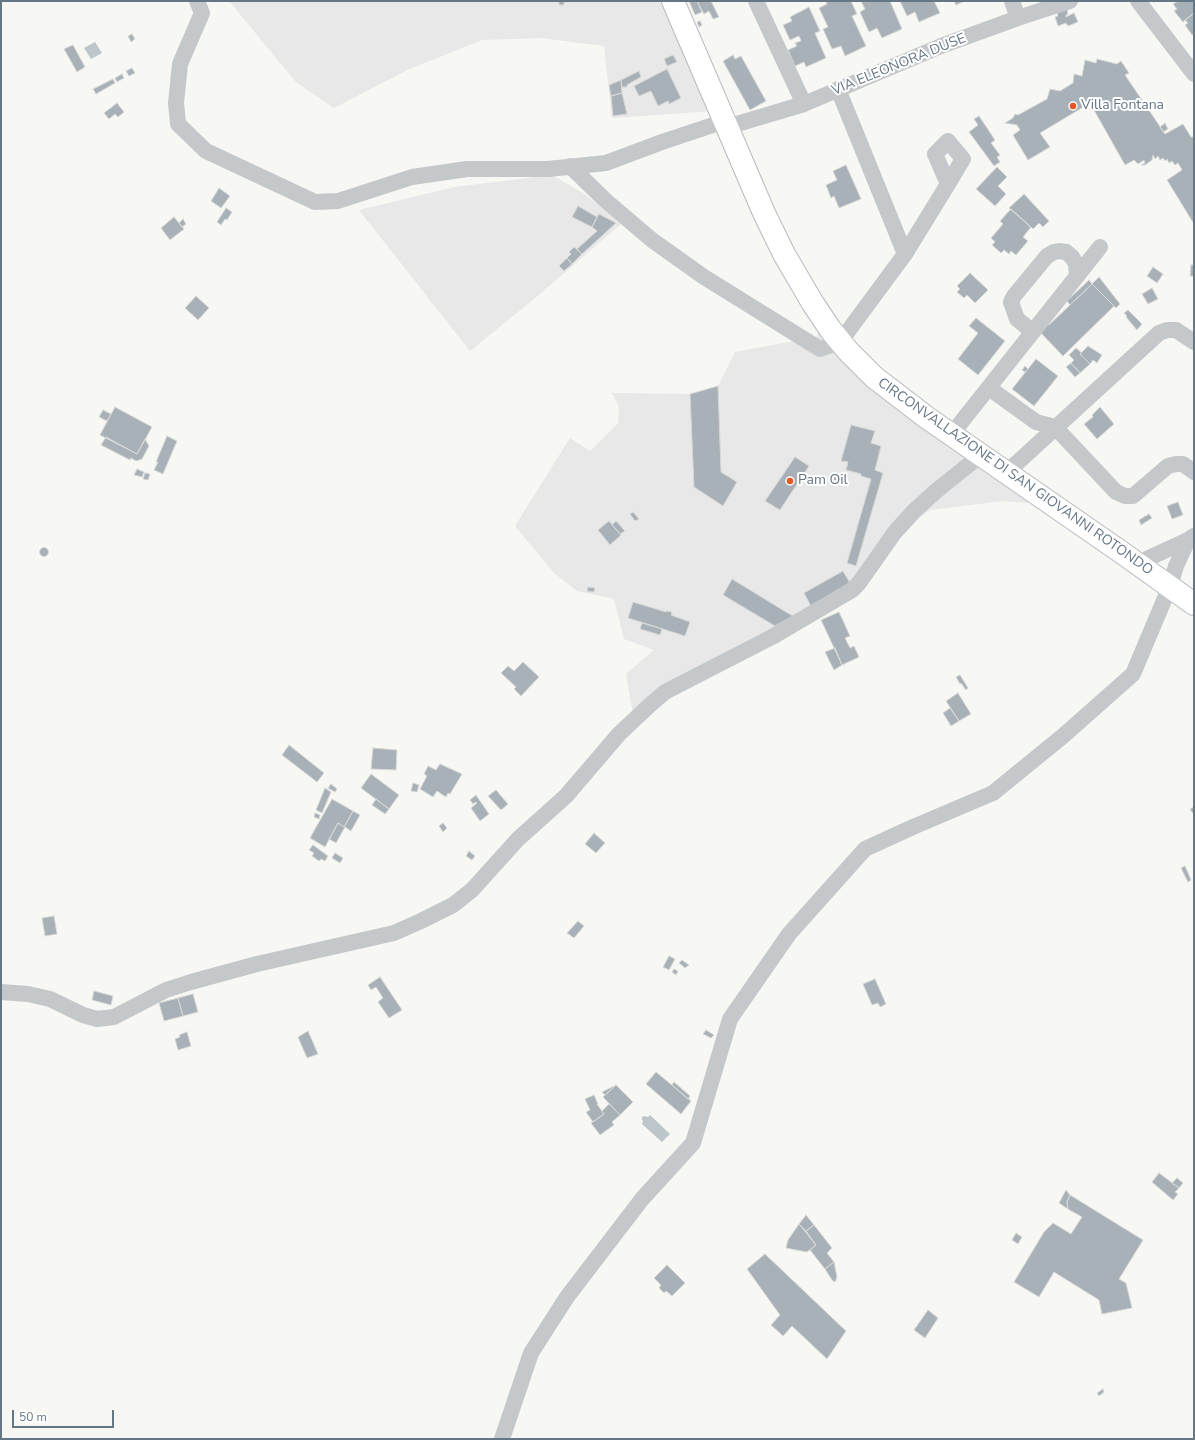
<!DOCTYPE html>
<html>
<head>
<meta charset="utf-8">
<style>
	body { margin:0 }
	#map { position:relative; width:1195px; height:1440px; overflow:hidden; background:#f7f7f3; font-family:"Nunito Sans",sans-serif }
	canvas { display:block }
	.frame { position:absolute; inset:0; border:2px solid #657685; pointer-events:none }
	.scale { position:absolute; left:12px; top:1410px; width:102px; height:18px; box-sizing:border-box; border:2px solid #657685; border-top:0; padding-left:5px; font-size:12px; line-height:14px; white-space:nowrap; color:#657685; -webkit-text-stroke:3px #fff; paint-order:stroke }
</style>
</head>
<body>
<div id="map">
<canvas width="1195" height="1440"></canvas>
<div class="frame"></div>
<div class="scale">50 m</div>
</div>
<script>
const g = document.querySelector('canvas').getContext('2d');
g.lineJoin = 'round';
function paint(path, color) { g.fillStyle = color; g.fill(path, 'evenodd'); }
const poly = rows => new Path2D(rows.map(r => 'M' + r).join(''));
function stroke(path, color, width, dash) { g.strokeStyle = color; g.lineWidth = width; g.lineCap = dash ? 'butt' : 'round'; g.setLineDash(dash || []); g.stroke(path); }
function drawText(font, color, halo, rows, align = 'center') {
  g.font = font + ' "Nunito Sans",sans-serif'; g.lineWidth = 4; g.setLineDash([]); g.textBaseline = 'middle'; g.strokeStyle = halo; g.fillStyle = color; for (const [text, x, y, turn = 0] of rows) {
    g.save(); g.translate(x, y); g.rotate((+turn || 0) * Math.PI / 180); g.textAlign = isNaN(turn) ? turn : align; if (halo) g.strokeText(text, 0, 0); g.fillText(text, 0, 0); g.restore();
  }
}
const built = poly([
	[229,1,665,1,713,111,612,118,604,46,541,38,482,40,407,70,334,108,296,82],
	[552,175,586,195,621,224,540,294,470,351,359,210,455,187],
	[831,316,863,354,888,377,1044,488,1028,503,1003,501,930,510,909,525,857,594,633,714,626,674,654,650,624,639,614,599,577,591,554,573,515,526,570,438,590,451,618,423,619,407,612,393,690,394,718,386,735,352,816,337]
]);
const water = poly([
	[95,42,102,53,91,59,84,48],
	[650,1115,670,1134,662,1142,642,1124,643,1122,642,1119,642,1117,644,1116,648,1117]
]);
const building = poly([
	[559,1,564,1,564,5,559,5,559,1],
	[689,1,697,1,702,12,695,15,689,1],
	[697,1,711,1,719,17,713,19,709,11,704,14,697,1],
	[826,1,851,1,857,14,852,16,866,46,845,56,841,46,832,49,823,29,828,27,819,8,827,4,826,1],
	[861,1,890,1,902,29,882,38,877,28,869,32,860,12,865,9,861,1],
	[900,1,934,1,940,13,919,22,915,12,907,16,900,1],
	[954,1,965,1,956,5,954,1],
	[1178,1,1194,1,1194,13,1183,22,1174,11,1177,9,1173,4,1178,1],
	[809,7,820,31,815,33,826,58,806,67,804,62,795,66,788,50,797,46,795,43,801,41,799,36,790,40,783,25,792,21,790,17,809,7],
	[1067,9,1068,14,1066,15,1066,17,1074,13,1078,22,1068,26,1066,23,1058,26,1055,17,1058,16,1057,13,1067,9],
	[1194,13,1194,34,1192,35,1185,25,1188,23,1185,20,1194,13],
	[700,21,702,25,699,27,697,22,700,21],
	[132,34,135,39,131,42,128,36,132,34],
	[73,45,85,67,77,72,64,49,73,45],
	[673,55,677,62,667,66,664,59,673,55],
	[733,55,735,59,741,56,766,101,750,110,723,61,733,55],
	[1097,59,1117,64,1121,61,1129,73,1125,75,1165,134,1183,124,1191,137,1194,137,1194,224,1167,180,1182,170,1178,163,1175,165,1172,161,1169,163,1167,159,1165,161,1163,158,1160,160,1158,156,1155,159,1153,155,1152,160,1145,165,1141,165,1145,163,1144,160,1138,164,1134,160,1125,165,1090,103,1040,133,1050,147,1028,160,1013,135,1020,130,1017,125,1005,123,1013,118,1015,114,1018,115,1047,99,1050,89,1060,91,1073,83,1074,74,1082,76,1085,60,1096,63,1097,59],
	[132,68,135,73,129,76,126,71,132,68],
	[667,69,681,98,669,104,668,101,658,106,651,91,639,96,634,86,667,69],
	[639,71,641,77,627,85,627,87,622,87,621,80,639,71],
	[122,74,124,78,117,82,115,78,122,74],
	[113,79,115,83,96,94,93,89,113,79],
	[621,80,622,93,611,96,609,85,621,80],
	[622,93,627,114,613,116,611,96,622,93],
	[117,103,124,112,118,117,115,114,109,119,104,113,117,103],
	[979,116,995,140,991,143,1000,155,997,157,1000,162,994,166,969,132,978,125,974,119,979,116],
	[1165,123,1168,129,1163,132,1160,127,1165,123],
	[846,165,861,199,839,208,834,196,831,198,826,185,837,180,833,171,846,165],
	[997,167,1007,177,998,186,1006,194,995,206,976,189,997,167],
	[219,188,230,196,221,208,211,201,219,188],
	[1024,194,1049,221,1043,227,1039,223,1033,229,1009,208,1024,194],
	[578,206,597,217,592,227,572,217,578,206],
	[226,208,232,212,227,220,225,219,221,225,217,222,226,208],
	[1011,209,1031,227,1023,237,1028,241,1016,255,1011,251,1009,254,1004,250,1001,253,992,245,995,242,991,238,1003,224,1000,221,1011,209],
	[599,214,616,223,582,254,577,249,597,231,592,227,599,214],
	[174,217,184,229,170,240,161,228,174,217],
	[183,219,186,224,182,227,179,223,183,219],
	[574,247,582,254,572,264,567,258,571,254,569,252,574,247],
	[567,258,572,264,564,271,559,266,567,258],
	[1191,265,1194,265,1194,276,1190,276,1191,265],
	[1153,267,1163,274,1157,283,1147,276,1153,267],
	[970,273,988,290,975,303,967,295,964,298,957,292,960,289,957,286,970,273],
	[1099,277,1120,304,1116,308,1092,284,1099,277],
	[1089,280,1092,284,1070,305,1067,301,1089,280],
	[1092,284,1114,306,1063,356,1038,330,1046,322,1049,325,1092,284],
	[1152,288,1158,299,1148,304,1142,294,1152,288],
	[196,296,209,308,198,320,185,308,196,296],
	[1128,310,1142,324,1137,330,1126,317,1127,316,1124,313,1128,310],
	[976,318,1005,341,978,375,958,359,978,333,969,326,976,318],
	[1088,346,1102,355,1097,363,1093,360,1090,364,1080,354,1088,346],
	[1076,348,1082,353,1080,354,1090,364,1080,373,1071,363,1074,360,1069,355,1076,348],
	[1036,359,1058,376,1034,406,1012,389,1036,359],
	[1071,363,1080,373,1075,377,1066,367,1071,363],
	[1025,366,1028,369,1025,372,1022,370,1025,366],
	[718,386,721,472,737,482,723,506,694,487,690,394,718,386],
	[115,407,152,427,137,454,100,435,115,407],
	[1100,407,1114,424,1097,439,1084,424,1093,417,1092,415,1100,407],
	[103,410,111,414,107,421,99,417,103,410],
	[851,425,875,431,871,443,881,446,875,470,883,473,856,566,847,563,871,479,861,476,861,474,846,470,848,462,841,461,851,425],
	[167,436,177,441,163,474,154,470,158,462,156,462,167,436],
	[106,437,137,454,145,439,149,446,142,459,136,461,131,458,130,460,101,445,106,437],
	[795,457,809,466,780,510,765,501,795,457],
	[137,469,144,472,142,477,134,475,137,469],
	[145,473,150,474,148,480,143,479,145,473],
	[835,474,841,476,839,482,833,480,835,474],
	[1178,502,1183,515,1172,519,1167,506,1178,502],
	[633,512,639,519,635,521,630,514,633,512],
	[1149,514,1152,518,1141,525,1139,520,1149,514],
	[609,521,621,535,610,545,598,530,609,521],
	[616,521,625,531,620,534,612,525,616,521],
	'39.5 552a4.5 4.5 0 1 1 9 0a4.5 4.5 0 1 1-9 0Z',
	[843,571,850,583,811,606,804,593,843,571],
	[732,579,781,609,793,616,775,626,723,595,732,579],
	[588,587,595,588,594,592,587,591,588,587],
	[633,602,666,612,666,611,672,612,671,615,690,622,685,636,628,618,633,602],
	[839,612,850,636,845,638,850,648,854,646,859,657,842,665,821,620,839,612],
	[642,623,662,629,660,635,640,629,642,623],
	[835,648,842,665,834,670,825,652,835,648],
	[523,662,539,677,521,696,514,689,516,687,501,673,508,666,514,671,523,662],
	[960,675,968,688,966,690,961,683,960,684,956,677,960,675],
	[958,693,971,714,959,721,946,701,958,693],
	[950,708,959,721,951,726,943,713,950,708],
	[289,745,324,773,317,782,282,755,289,745],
	[373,748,397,750,396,770,371,769,373,748],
	[440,764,462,774,450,794,448,793,446,797,437,791,433,797,420,789,427,776,424,774,428,766,436,770,440,764],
	[371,774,399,795,389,809,361,788,371,774],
	[413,783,419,785,417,792,411,791,413,783],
	[331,784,337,789,335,792,328,788,331,784],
	[325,788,331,792,322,813,316,810,325,788],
	[496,790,508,804,501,810,488,796,496,790],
	[476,795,489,814,480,821,471,808,477,803,476,802,473,804,470,800,476,795],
	[332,799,353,811,344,827,338,823,325,847,310,838,332,799],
	[376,799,389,809,385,814,372,805,376,799],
	[1194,807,1194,815,1190,809,1194,807],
	[353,811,360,815,351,831,345,827,336,843,329,839,338,823,344,827,353,811],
	[315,813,320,815,319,819,314,817,315,813],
	[443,823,447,828,443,832,439,826,443,823],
	[594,833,605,843,596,853,585,844,594,833],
	[313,845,328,856,325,861,321,859,319,861,312,856,314,853,309,850,313,845],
	[469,851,475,856,472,860,466,856,469,851],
	[335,853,343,858,340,863,332,858,335,853],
	[1185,866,1191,880,1188,882,1181,868,1185,866],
	[54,916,57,934,45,936,42,918,54,916],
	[578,921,584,926,574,938,567,933,578,921],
	[669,956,675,959,669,970,663,967,669,956],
	[682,960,689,965,685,968,679,963,682,960],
	[674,969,678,971,676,975,672,972,674,969],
	[380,977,402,1010,389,1018,378,1002,383,998,376,987,371,990,368,985,380,977],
	[875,979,886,1004,880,1007,878,1003,872,1005,863,984,875,979],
	[94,991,113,996,111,1005,92,1000,94,991],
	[193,994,198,1012,183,1016,178,998,193,994],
	[178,998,183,1016,164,1021,159,1003,178,998],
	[706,1030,714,1035,711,1038,703,1034,706,1030],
	[308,1031,318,1054,307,1058,298,1037,308,1031],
	[187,1032,191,1046,178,1050,175,1039,180,1037,179,1035,187,1032],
	[656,1072,691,1101,681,1114,646,1084,656,1072],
	[674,1082,690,1096,688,1099,672,1085,674,1082],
	[616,1085,633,1102,620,1115,603,1097,616,1085],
	[614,1086,615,1086,605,1095,602,1092,614,1086],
	[594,1095,598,1104,597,1104,604,1114,593,1122,586,1112,590,1110,585,1099,594,1095],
	[609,1104,620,1115,612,1122,614,1125,600,1135,591,1123,604,1114,602,1111,609,1104],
	[1159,1173,1179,1188,1175,1192,1178,1194,1173,1200,1152,1182,1159,1173],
	[1177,1178,1183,1183,1179,1188,1172,1183,1177,1178],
	[1066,1190,1070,1195,1067,1202,1068,1209,1059,1203,1066,1190],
	[1070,1195,1143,1240,1119,1279,1126,1283,1132,1308,1102,1314,1099,1300,1054,1272,1039,1297,1014,1282,1044,1232,1053,1223,1071,1234,1082,1217,1068,1209,1067,1202,1070,1195],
	[806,1215,814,1225,806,1231,799,1224,806,1215],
	[799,1224,816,1245,807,1252,786,1248,788,1240,799,1224],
	[814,1225,832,1248,827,1253,834,1262,825,1269,810,1250,816,1245,806,1231,814,1225],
	[1016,1233,1022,1237,1018,1244,1012,1240,1016,1233],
	[765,1254,846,1331,827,1359,792,1326,783,1336,771,1325,780,1315,747,1269,765,1254],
	[834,1262,837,1277,835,1282,832,1280,825,1269,834,1262],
	[667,1265,685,1283,672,1296,666,1291,664,1293,659,1288,661,1285,654,1278,667,1265],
	[928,1310,938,1318,925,1338,914,1330,928,1310],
	[1103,1389,1104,1392,1099,1396,1097,1393,1103,1389]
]);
const minor = poly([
	[197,1,202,13,180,64,176,103,178,124,206,151,315,202,338,201,412,177,467,169,548,169,606,163,662,142,725,121],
	[756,1,804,104],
	[1012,1,1018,18],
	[1138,1,1194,74],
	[838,89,905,254],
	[727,127,804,104,941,46,1018,18,1070,1],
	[570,166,605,200,652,240,704,277,820,349,840,342,905,254,948,184,963,159,948,141,935,154,948,184],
	[1033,332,1017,319,1011,302,1014,296,1047,256,1054,252,1059,251,1066,252,1072,257,1076,264,1077,275],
	[989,388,1036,422,1055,427,1116,492,1125,496,1133,496,1168,466,1176,464,1183,464,1194,472],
	[951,435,1100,247],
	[1006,473,1159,333,1167,330,1176,330,1194,342],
	[1138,563,1188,540],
	[1,992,28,994,50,999,83,1015,97,1019,114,1017,166,990,191,982,257,964,394,933,421,921,453,905,472,890,518,839,566,796,619,734,651,704,665,692,772,637,852,590,859,583,895,532,915,510,936,491,981,455],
	[502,1439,531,1353,567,1297,642,1199,693,1143,730,1019,789,934,865,849,913,827,993,793,1063,736,1133,674,1170,586,1176,566,1188,540,1194,536]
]);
const secondary = poly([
	[673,1,764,213,784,254,812,302,830,329,848,351,874,377,926,417,1121,552,1194,604]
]);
const markers = [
	[1073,106,4,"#e65724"],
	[790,481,4,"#e65724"]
];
const streetNames = [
	["VIA ELEONORA DUSE",899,65,-22],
	["CIRCONVALLAZIONE DI SAN GIOVANNI ROTONDO",1015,477,35]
];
const poiNames = [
	["Villa Fontana",1081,106],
	["Pam Oil",798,481]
];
paint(built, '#e7e8e7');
paint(water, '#bcc6cb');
paint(building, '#a8b1b7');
stroke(building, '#d8d8d6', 1);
stroke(secondary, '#b6bbc0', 24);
stroke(minor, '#c4c8cb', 16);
stroke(secondary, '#fff', 22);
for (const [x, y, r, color] of markers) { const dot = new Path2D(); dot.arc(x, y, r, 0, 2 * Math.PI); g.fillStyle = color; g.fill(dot); stroke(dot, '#fff', 1.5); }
drawText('14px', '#657685', '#fff', streetNames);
drawText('14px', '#657685', '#fff', poiNames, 'left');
</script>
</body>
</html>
